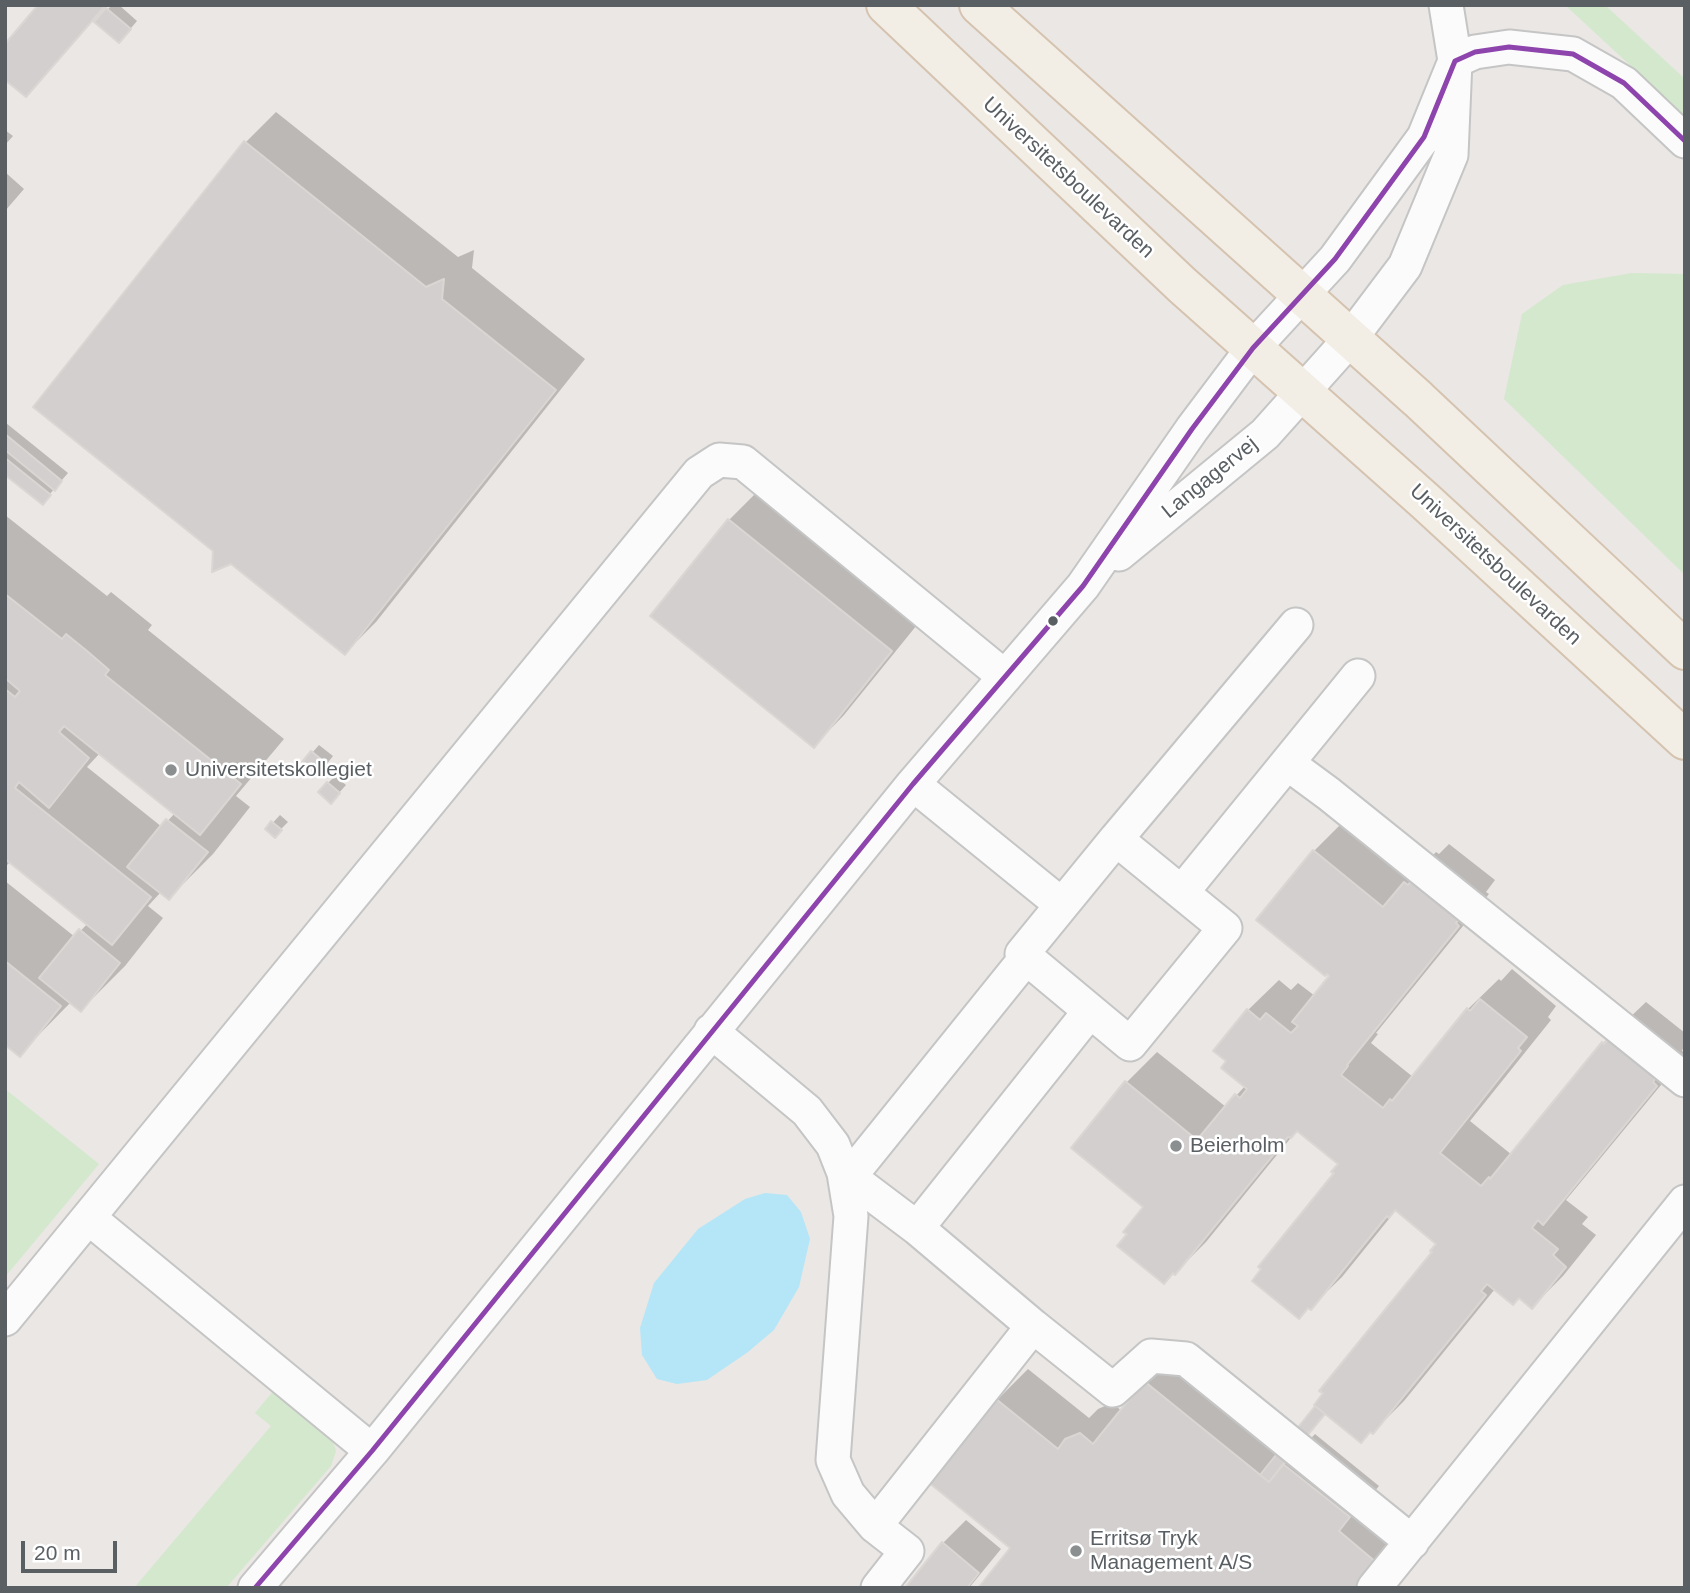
<!DOCTYPE html>
<html>
<head>
<meta charset="utf-8">
<style>
	body { margin:0 }
	#map { position:relative; width:1690px; height:1593px; overflow:hidden; background:#eae7e4; font-family:Arial,sans-serif }
	canvas { display:block }
	.frame { position:absolute; inset:0; border:7px solid #595f63; pointer-events:none }
	.scale { position:absolute; left:21px; top:1541px; width:96px; height:32px; box-sizing:border-box; border:4px solid #595f63; border-top:0; padding-left:9px; font-size:21px; line-height:24px; white-space:nowrap; color:#595f63; -webkit-text-stroke:5px #fff; paint-order:stroke }
</style>
</head>
<body>
<div id="map">
<canvas width="1690" height="1593"></canvas>
<div class="frame"></div>
<div class="scale">20 m</div>
</div>
<script>
const g = document.querySelector('canvas').getContext('2d');
g.lineJoin = 'round';
function paint(path, color) { g.fillStyle = color; g.fill(path, 'evenodd'); }
const poly = rows => new Path2D(rows.map(r => 'M' + r).join(''));
function stroke(path, color, width, dash) { g.strokeStyle = color; g.lineWidth = width; g.lineCap = dash ? 'butt' : 'round'; g.setLineDash(dash || []); g.stroke(path); }
function drawText(font, color, halo, rows, align = 'center') {
  g.font = font + ' Arial,sans-serif'; g.lineWidth = 5; g.setLineDash([]); g.textBaseline = 'middle'; g.strokeStyle = halo; g.fillStyle = color; for (const [text, x, y, turn = 0] of rows) {
    g.save(); g.translate(x, y); g.rotate((+turn || 0) * Math.PI / 180); g.textAlign = isNaN(turn) ? turn : align; if (halo) g.strokeText(text, 0, 0); g.fillText(text, 0, 0); g.restore();
  }
}
const green = poly([
	[1565,5,1605,5,1685,79,1685,116],
	[1632,273,1685,274,1685,575,1504,399,1522,314,1563,285],
	[5,1089,99,1164,5,1277],
	[275,1389,332,1438,336,1451,331,1466,226,1588,134,1588,271,1426,255,1413]
]);
const water = poly([
	[765,1193,787,1195,801,1212,810,1239,799,1287,774,1330,748,1352,707,1380,677,1384,657,1379,642,1355,640,1328,654,1283,698,1229,745,1199]
]);
const shadow = poly([
	[40,5,105,5,26,95],
	[112,5,119,5,137,21,126,34,96,22],
	[276,112,458,257,474,250,472,268,585,359,376,622,345,653,245,143],
	[5,130,13,136,5,145],
	[5,172,24,189,5,211],
	[6,423,68,473,43,502,5,472],
	[760,489,921,620,844,715,814,746,652,615,729,520],
	[5,515,107,596,111,592,152,625,148,630,284,739,236,796,250,807,213,854,169,898,161,892,148,906,163,918,125,966,81,1010,71,1002,20,1054,5,1042,5,881,75,937,88,923,11,861,5,867],
	[100,753,175,813,162,827,87,767],
	[319,745,333,756,326,765,305,761],
	[335,776,346,785,338,794,328,783],
	[280,815,288,822,275,835,267,829],
	[1345,820,1413,876,1436,852,1439,854,1449,844,1495,880,1486,892,1489,894,1376,1033,1378,1034,1371,1043,1413,1077,1468,1009,1499,979,1501,981,1512,969,1556,1006,1548,1017,1551,1020,1470,1121,1512,1155,1603,1043,1646,1002,1685,1033,1685,1047,1682,1050,1685,1056,1566,1200,1588,1217,1582,1224,1596,1235,1563,1276,1532,1307,1519,1296,1495,1289,1404,1401,1373,1432,1326,1412,1296,1448,1299,1451,1315,1434,1379,1486,1368,1499,1407,1531,1361,1588,980,1588,1012,1548,931,1482,997,1400,1028,1369,1089,1418,1098,1409,1112,1403,1122,1411,1145,1382,1176,1351,1289,1442,1435,1252,1439,1244,1397,1209,1342,1277,1311,1307,1337,1173,1340,1164,1298,1129,1206,1242,1175,1273,1146,1207,1073,1148,1127,1082,1157,1052,1226,1107,1245,1086,1248,1010,1279,980,1291,990,1298,983,1315,996,1332,975,1258,920,1314,851],
	[966,1520,1001,1549,969,1588,907,1588,943,1543]
]);
const building = poly([
	[38,5,105,6,26,97,5,80,5,44,38,5],
	[106,8,131,29,119,43,94,22,106,8],
	[244,141,426,287,444,279,442,299,556,390,345,655,231,564,212,572,213,551,33,407,244,141],
	[5,434,62,481,55,491,5,450,5,434],
	[5,458,51,495,43,505,5,475,5,458],
	[728,519,892,651,814,748,650,616,728,519],
	[5,594,62,639,66,634,87,651,109,670,105,675,241,784,200,835,64,726,59,732,89,758,49,808,19,782,15,788,151,897,112,945,5,859,5,689,15,697,20,691,5,678,5,594],
	[311,751,327,764,319,774,302,762,311,751],
	[327,782,340,793,331,804,318,792,327,782],
	[166,819,208,852,169,900,127,867,166,819],
	[271,821,282,830,275,838,265,829,271,821],
	[1313,850,1383,907,1404,882,1408,885,1417,873,1465,912,1456,923,1459,926,1347,1065,1348,1066,1341,1075,1383,1108,1390,1099,1392,1101,1467,1008,1470,1011,1480,999,1527,1037,1518,1048,1521,1051,1440,1153,1481,1186,1489,1177,1490,1179,1602,1042,1604,1044,1614,1032,1662,1070,1653,1082,1657,1086,1543,1225,1538,1220,1532,1228,1558,1249,1553,1255,1566,1267,1532,1309,1519,1298,1513,1305,1487,1284,1481,1291,1486,1295,1373,1434,1370,1432,1361,1443,1314,1405,1323,1393,1319,1391,1432,1252,1430,1251,1436,1244,1395,1210,1389,1218,1387,1216,1311,1310,1308,1308,1299,1319,1252,1281,1261,1269,1258,1267,1334,1173,1331,1172,1338,1164,1297,1131,1291,1138,1288,1137,1175,1275,1173,1273,1164,1284,1117,1246,1127,1234,1123,1232,1143,1207,1071,1148,1125,1081,1197,1140,1235,1094,1240,1098,1247,1089,1221,1068,1226,1061,1213,1051,1247,1009,1260,1020,1266,1013,1291,1033,1298,1026,1292,1022,1329,976,1327,974,1325,976,1256,920,1313,850],
	[79,929,120,963,81,1012,39,978,79,929],
	[5,961,61,1006,20,1057,5,1045,5,961],
	[1144,1381,1269,1482,1283,1464,1350,1517,1339,1531,1377,1563,1357,1588,978,1588,1010,1548,928,1482,996,1399,1058,1449,1065,1439,1080,1433,1093,1444,1144,1381],
	[1315,1406,1325,1414,1269,1482,1260,1475,1315,1406],
	[942,1542,979,1573,967,1588,905,1588,942,1542]
]);
const minor = poly([
	[1119,554,1265,434,1350,339,1405,266,1451,155,1455,61,1446,5],
	[1287,763,1329,794,1685,1080],
	[913,784,1062,905,1116,839,1225,928,1130,1044,1022,954,1062,905],
	[1116,839,1296,625],
	[1182,892,1358,676],
	[711,1031,807,1111,833,1145,844,1173,851,1216,833,1460,848,1494,875,1526],
	[89,1218,372,1451],
	[917,1228,1090,1011],
	[5,1319,699,473,719,460,743,462,1005,677],
	[1033,1326,1113,1390,1151,1356,1186,1359,1412,1542],
	[255,1588,372,1451,913,784,1083,586,1192,429,1253,348,1335,259,1424,137,1455,61,1475,52,1509,47,1573,54,1624,83,1685,141],
	[878,1588,907,1551,875,1526,1033,1326,917,1228,844,1173,859,1165,1026,958],
	[1374,1588,1685,1202]
]);
const major = poly([
	[886,5,1182,285,1425,501,1685,740],
	[979,5,1418,399,1685,650]
]);
const bus1 = poly([
	[255,1588,372,1451,913,784,1083,586,1192,429,1253,348,1335,259,1424,137,1455,61,1475,52,1509,47,1573,54,1624,83,1685,141]
]);
const markers = [
	[1053,621,6,"#595f63"],
	[171,770,7,"#8c8f90"],
	[1176,1146,7,"#8c8f90"],
	[1076,1551,7,"#8c8f90"]
];
const streetNames = [
	["Universitetsboulevarden",1068,178,43],
	["Langagervej",1210,478,-39],
	["Universitetsboulevarden",1495,565,43]
];
const poiNames = [
	["Universitetskollegiet",185,770],
	["Beierholm",1190,1146],
	["Erritsø Tryk",1090,1539],
	["Management A/S",1090,1563]
];
paint(green, '#d3e8cc');
paint(water, '#b5e6f7');
paint(shadow, '#0003');
paint(building, '#d2cfce');
stroke(building, '#dad6d3', 2);
stroke(minor, '#c5c5c5', 37);
stroke(major, '#d5c3af', 42);
stroke(minor, '#fcfbfb', 33);
stroke(major, '#f2eee6', 38);
stroke(bus1, '#8e44ad', 5);
for (const [x, y, r, color] of markers) { const dot = new Path2D(); dot.arc(x, y, r, 0, 2 * Math.PI); g.fillStyle = color; g.fill(dot); stroke(dot, '#fff', 2.5); }
drawText('21px', '#595f63', '#fff', streetNames);
drawText('21px', '#595f63', '#fff', poiNames, 'left');
</script>
</body>
</html>
